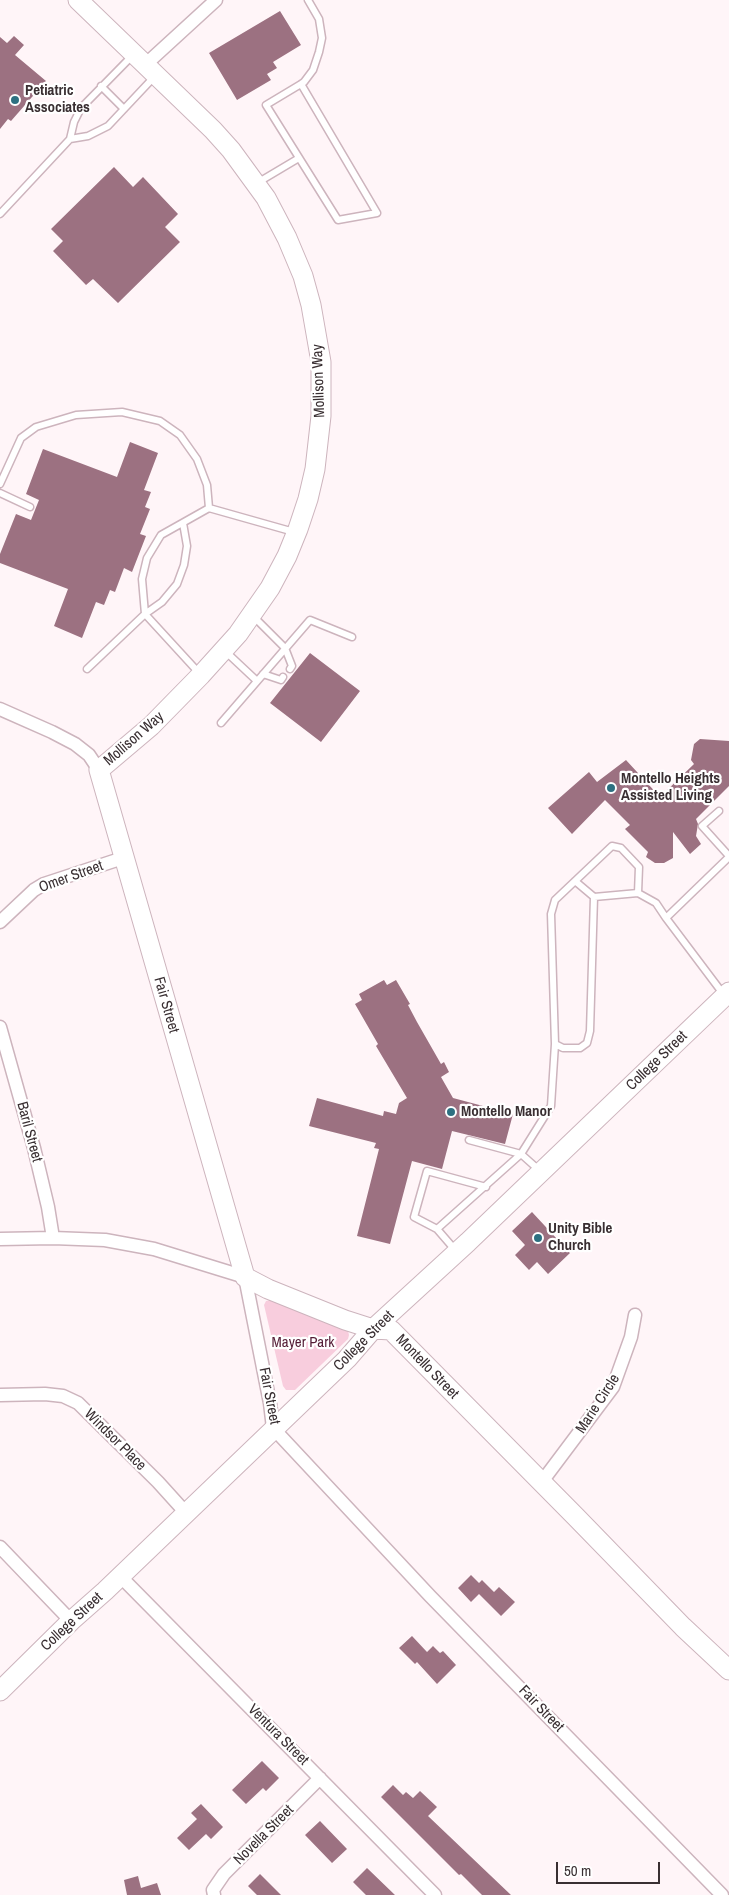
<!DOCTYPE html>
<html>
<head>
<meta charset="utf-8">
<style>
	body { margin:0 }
	#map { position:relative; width:729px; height:1895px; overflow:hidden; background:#fff5f8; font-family:"Archivo Narrow",sans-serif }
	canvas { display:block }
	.scale { position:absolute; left:556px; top:1862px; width:104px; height:22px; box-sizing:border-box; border:2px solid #392f32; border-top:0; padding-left:6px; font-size:15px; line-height:18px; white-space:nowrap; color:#392f32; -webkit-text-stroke:4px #fff; paint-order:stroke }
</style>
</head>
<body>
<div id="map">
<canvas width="729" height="1895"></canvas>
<div class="scale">50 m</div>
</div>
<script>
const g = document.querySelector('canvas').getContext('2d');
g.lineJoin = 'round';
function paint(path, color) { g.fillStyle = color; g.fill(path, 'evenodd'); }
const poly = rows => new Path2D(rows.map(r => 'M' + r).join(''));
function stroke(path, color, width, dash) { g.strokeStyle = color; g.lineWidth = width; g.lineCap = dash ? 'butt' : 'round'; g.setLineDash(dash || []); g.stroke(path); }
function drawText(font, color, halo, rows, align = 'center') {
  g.font = font + ' "Archivo Narrow",sans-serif'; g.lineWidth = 4.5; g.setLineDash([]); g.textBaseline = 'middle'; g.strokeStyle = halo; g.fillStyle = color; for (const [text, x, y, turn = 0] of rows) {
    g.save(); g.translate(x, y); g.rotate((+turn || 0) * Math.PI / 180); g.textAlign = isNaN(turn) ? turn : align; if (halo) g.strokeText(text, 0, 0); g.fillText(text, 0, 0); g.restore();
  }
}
const green = poly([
	[271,1300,348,1331,349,1335,348,1339,295,1390,286,1390,283,1386,264,1305,266,1301]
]);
const building = poly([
	[280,11,301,45,273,62,277,68,267,74,271,80,237,100,209,53],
	[14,36,24,45,15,55,46,81,11,121,8,119,0,129,0,37,7,43],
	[114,167,133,187,143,177,178,214,165,227,180,242,118,303,93,279,86,285,53,251,63,241,51,229],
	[130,442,158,453,144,490,151,492,145,507,150,509,140,534,146,536,132,572,124,568,115,592,110,590,104,605,96,602,82,638,54,626,68,589,0,563,0,554,16,514,31,520,39,500,26,494,43,449,117,477],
	[310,653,360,691,321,742,270,703],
	[700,739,729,741,729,786,696,819,698,824,696,836,701,844,690,854,673,832,673,858,664,863,655,863,646,857,648,852,625,829,630,825,605,800,572,834,548,808,589,772,597,782,626,760,660,797,694,764,691,760,694,744],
	[384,980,387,985,396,980,410,1004,408,1005,417,1022,441,1064,444,1062,449,1072,441,1077,453,1098,513,1114,505,1144,452,1131,442,1169,412,1161,390,1244,357,1236,379,1149,374,1148,376,1143,309,1126,317,1098,383,1116,384,1111,396,1114,399,1103,407,1098,376,1046,378,1044,355,1004,362,1000,359,994],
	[532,1212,570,1253,548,1274,537,1262,529,1270,515,1255,525,1245,512,1231],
	[471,1575,479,1583,482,1580,494,1592,499,1587,515,1602,501,1616,479,1594,471,1602,458,1588],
	[412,1636,427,1652,433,1646,440,1653,443,1651,456,1665,437,1684,417,1662,415,1664,399,1648],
	[262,1761,279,1778,266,1791,263,1788,246,1804,232,1790],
	[393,1785,403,1795,406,1792,413,1798,420,1791,437,1807,428,1816,511,1895,482,1895,461,1874,459,1875,381,1797],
	[201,1804,223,1827,211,1839,206,1834,189,1850,177,1838,197,1819,191,1813],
	[320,1821,347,1849,332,1863,305,1835],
	[367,1868,395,1895,366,1895,353,1882],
	[260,1874,281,1895,257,1895,248,1886],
	[138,1876,141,1888,157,1883,161,1895,127,1895,124,1880]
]);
const lane = poly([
	[301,84,377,213,338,220,266,105,301,84,304,82,313,70,319,52,322,38,319,19,308,0],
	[101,86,124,109],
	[70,139,88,136,108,126,155,76],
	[257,183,299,158],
	[0,214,70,139,74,122,81,108,132,56],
	[0,484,21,438,36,427,76,415,122,412,160,421,180,435,197,459,207,485,209,508,161,535,147,558,142,579,145,614],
	[0,493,30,507],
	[209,508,294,532],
	[145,614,162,602,177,584,184,565,187,546,183,523],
	[253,616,285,648,292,666,290,669],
	[225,651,257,681],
	[87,669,145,614,200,674],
	[263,674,281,680,283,677],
	[221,723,310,620,352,637],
	[719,811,702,826,729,856],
	[575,881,594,897],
	[638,893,594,897,590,1031,587,1043,580,1048,563,1048,555,1044,551,914,555,900,612,846,621,848,639,867,638,893,656,903,666,918],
	[724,995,666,918,729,857],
	[469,1140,521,1154],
	[539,1170,521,1154,551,1106,555,1044],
	[437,1229,414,1217,427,1171,486,1187],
	[456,1251,437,1229,521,1154]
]);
const street = poly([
	[145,65,216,0],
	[0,709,52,732,75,744,89,755,99,770],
	[0,922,34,890,44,884,123,858],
	[0,1027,34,1148,48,1207,53,1238],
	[0,1239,53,1238,105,1240,154,1249,245,1277,270,1403,273,1428,430,1596,722,1895],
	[0,1395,45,1394,63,1396,78,1403,158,1482,186,1513],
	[541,1483,613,1387,631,1337,635,1315],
	[0,1547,71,1621],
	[120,1576,435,1895],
	[214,1895,213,1890,224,1874,320,1778]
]);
const secondary = poly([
	[78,0,213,130,231,150,266,198,287,238,303,276,311,305,321,362,321,416,315,469,308,499,298,529,287,556,270,588,238,634,201,675,151,726,99,770,245,1277,268,1289,345,1320,373,1329,391,1330,576,1517,683,1627,729,1670],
	[0,1691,71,1621,105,1591,347,1359,373,1329,468,1242,729,992]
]);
const markers = [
	[15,100,5,"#2d7081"],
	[611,788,5,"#2d7081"],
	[451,1112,5,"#2d7081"],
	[538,1238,5,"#2d7081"]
];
const poiNames = [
	["Petiatric",25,91],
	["Associates",25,108],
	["Montello Heights",621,779],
	["Assisted Living",621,796],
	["Montello Manor",461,1112],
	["Unity Bible",548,1229],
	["Church",548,1246]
];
const streetNames = [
	["Mollison Way",319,381,-92],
	["Mollison Way",134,739,-41],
	["Omer Street",71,877,-20],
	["Fair Street",166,1005,74],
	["College Street",657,1061,-44],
	["Baril Street",29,1132,75],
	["College Street",364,1341,-45],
	["Montello Street",427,1367,46],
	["Fair Street",269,1396,79],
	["Marie Circle",598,1404,-57],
	["Windsor Place",115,1440,45],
	["College Street",72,1622,-43],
	["Fair Street",541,1709,46],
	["Ventura Street",278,1735,45],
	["Novella Street",264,1835,-45]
];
const parkNames = [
	["Mayer Park",303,1343]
];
paint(green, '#f8cddd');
paint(building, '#9c7181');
stroke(lane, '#cdb4bd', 9);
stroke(street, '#cdb4bd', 15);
stroke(secondary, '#cdb4bd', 21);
stroke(lane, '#fff', 6);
stroke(street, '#fff', 12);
stroke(secondary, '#fff', 19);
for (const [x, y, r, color] of markers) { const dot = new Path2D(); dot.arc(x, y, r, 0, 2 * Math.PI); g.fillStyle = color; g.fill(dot); stroke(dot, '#fff', 2); }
drawText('bold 15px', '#392f32', '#fff', poiNames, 'left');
drawText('15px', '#392f32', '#fff', streetNames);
drawText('15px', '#541d36', '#fff', parkNames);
</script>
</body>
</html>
